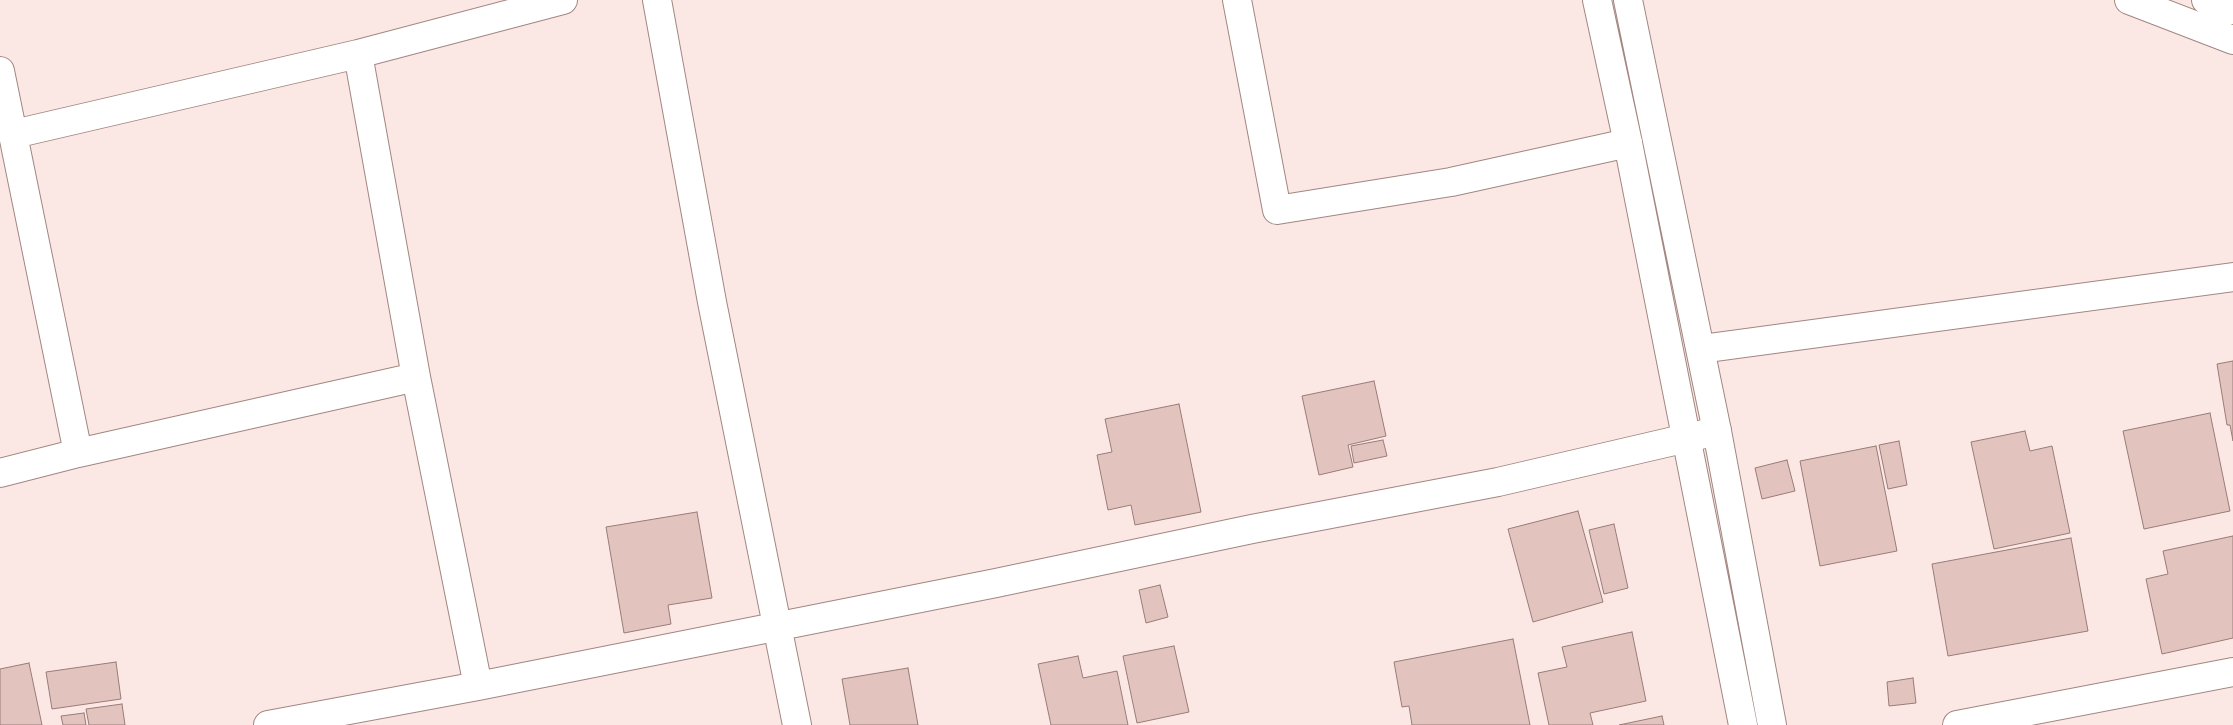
<!DOCTYPE html>
<html>
<head>
<meta charset="utf-8">
<style>
	body { margin:0 }
	canvas { display:block; background:#fbe8e5 }
</style>
</head>
<body>
<canvas width="2233" height="725"></canvas>
<script>
const g = document.querySelector('canvas').getContext('2d');
g.lineJoin = 'round';
function paint(path, color) { g.fillStyle = color; g.fill(path, 'evenodd'); }
const poly = rows => new Path2D(rows.map(r => 'M' + r).join(''));
function stroke(path, color, width, dash) { g.strokeStyle = color; g.lineWidth = width; g.lineCap = dash ? 'butt' : 'round'; g.setLineDash(dash || []); g.stroke(path); }
const building = poly([
	[2233,361,2233,441,2230,425,2227,425,2217,364,2233,361],
	[1374,381,1386,436,1348,445,1353,467,1319,475,1302,396,1374,381],
	[1179,404,1201,512,1135,525,1131,505,1108,510,1097,455,1112,452,1105,419,1179,404],
	[2210,413,2230,511,2144,529,2123,431,2210,413],
	[2025,431,2030,451,2052,446,2070,533,1994,549,1971,442,2025,431],
	[1383,440,1387,456,1354,463,1351,446,1383,440],
	[1899,441,1907,485,1888,489,1879,445,1899,441],
	[1876,446,1897,551,1820,566,1800,461,1876,446],
	[1787,460,1795,491,1762,499,1755,468,1787,460],
	[1578,511,1603,602,1533,622,1508,529,1578,511],
	[697,512,712,598,668,605,671,624,624,633,606,527,697,512],
	[1614,524,1628,588,1604,594,1589,530,1614,524],
	[2233,536,2233,638,2162,654,2146,579,2168,574,2163,551,2233,536],
	[2071,538,2088,631,1948,656,1932,564,2071,538],
	[1160,585,1168,617,1146,623,1139,590,1160,585],
	[1632,632,1646,701,1590,713,1593,725,1549,725,1538,673,1567,667,1562,647,1632,632],
	[1513,639,1530,725,1412,725,1409,706,1402,707,1394,662,1513,639],
	[1174,646,1189,712,1137,723,1123,656,1174,646],
	[1078,656,1083,678,1117,671,1128,725,1051,725,1038,664,1078,656],
	[116,662,121,699,52,709,46,672,116,662],
	[29,663,42,725,0,725,0,669,29,663],
	[908,668,918,725,850,725,842,679,908,668],
	[1913,678,1916,703,1889,706,1887,682,1913,678],
	[122,704,125,725,89,725,86,709,122,704],
	[84,713,86,725,63,725,61,716,84,713],
	[1662,716,1664,725,1619,725,1662,716]
]);
const minor = poly([
	[657,0,712,302,797,725],
	[1237,0,1277,210,1451,182,1628,143],
	[358,54,416,377,478,686],
	[0,71,78,453],
	[14,134,358,54,563,0],
	[1701,349,2233,277],
	[0,473,78,453,416,377],
	[268,725,478,686,996,583,1252,529,1498,482,1717,431],
	[1957,725,2233,672]
]);
const tertiary = poly([
	[1597,0,1628,143,1743,725],
	[1628,0,1717,431,1772,725],
	[2129,0,2233,40],
	[2206,0,2233,10]
]);
paint(building, '#e2c3be');
stroke(building, '#997c78', 1);
stroke(minor, '#a38681', 30);
stroke(tertiary, '#a38681', 30);
stroke(minor, '#fff', 28);
stroke(tertiary, '#fff', 28);
</script>
</body>
</html>
